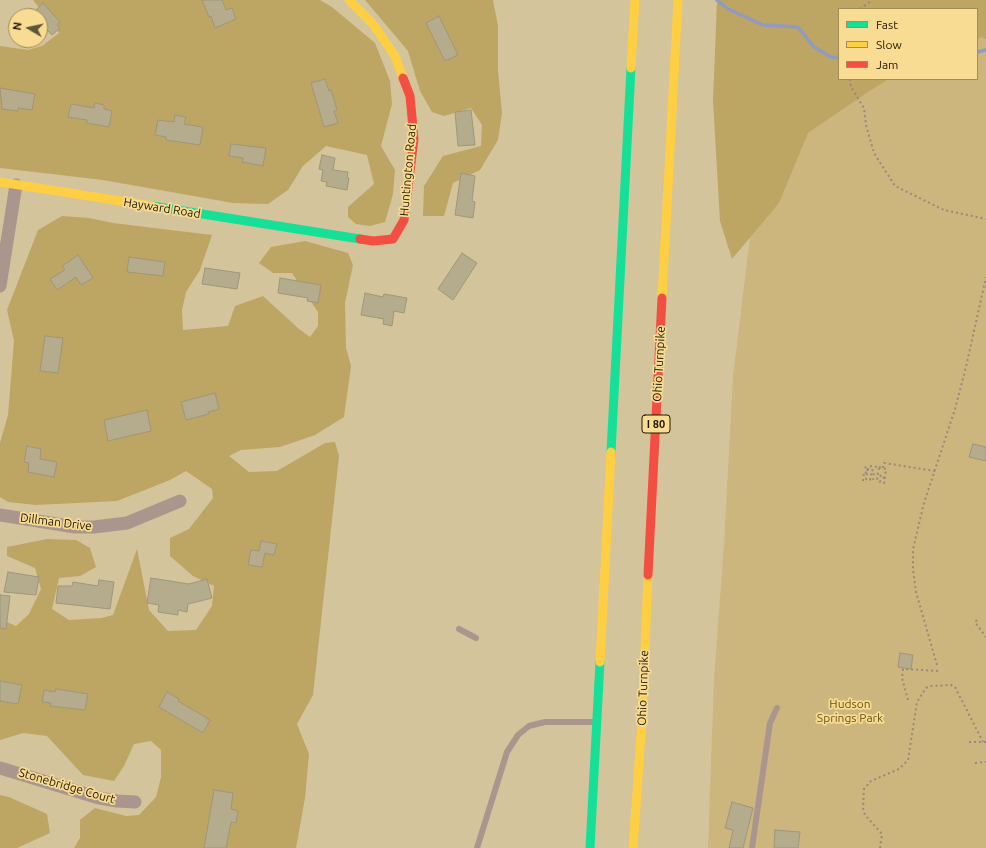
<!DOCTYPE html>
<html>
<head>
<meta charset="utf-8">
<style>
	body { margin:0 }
	#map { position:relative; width:986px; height:848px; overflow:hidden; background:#d4c49c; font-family:Ubuntu,sans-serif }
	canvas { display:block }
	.legend { position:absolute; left:838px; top:8px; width:140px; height:72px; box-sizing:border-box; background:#f8dc93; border:1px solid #a28d58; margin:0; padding:5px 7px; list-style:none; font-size:12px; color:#221700 }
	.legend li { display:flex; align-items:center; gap:8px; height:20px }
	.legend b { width:20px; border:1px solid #a28d58 }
	.north { position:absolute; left:8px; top:8px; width:40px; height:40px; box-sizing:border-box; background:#f8dc93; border:1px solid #a28d58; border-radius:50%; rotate:279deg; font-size:11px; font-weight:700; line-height:16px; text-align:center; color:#221700 }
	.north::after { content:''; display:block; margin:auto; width:14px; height:18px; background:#605437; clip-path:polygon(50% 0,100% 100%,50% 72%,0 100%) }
</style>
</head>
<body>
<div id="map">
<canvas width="986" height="848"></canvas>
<ul class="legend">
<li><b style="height:5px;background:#16e098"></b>Fast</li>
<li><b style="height:5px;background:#ffcf43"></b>Slow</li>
<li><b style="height:5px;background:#f24e42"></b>Jam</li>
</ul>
<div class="north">N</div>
</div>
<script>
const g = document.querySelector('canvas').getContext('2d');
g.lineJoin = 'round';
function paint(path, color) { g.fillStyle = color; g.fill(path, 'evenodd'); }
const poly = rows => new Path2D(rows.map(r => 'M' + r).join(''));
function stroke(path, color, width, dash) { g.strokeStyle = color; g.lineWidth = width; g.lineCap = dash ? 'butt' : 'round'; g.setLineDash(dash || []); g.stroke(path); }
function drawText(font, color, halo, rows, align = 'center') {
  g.font = font + ' Ubuntu,sans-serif'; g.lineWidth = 3.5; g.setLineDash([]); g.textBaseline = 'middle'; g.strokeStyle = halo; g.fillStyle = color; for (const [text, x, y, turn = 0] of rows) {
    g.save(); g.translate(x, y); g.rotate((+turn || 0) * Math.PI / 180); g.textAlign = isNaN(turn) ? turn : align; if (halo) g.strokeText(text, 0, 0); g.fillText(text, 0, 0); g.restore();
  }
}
const green = poly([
	[986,0,986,848,708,848,714,679,724,545,733,376,778,11],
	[839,9,977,9,977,79,839,79]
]);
const forest = poly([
	[33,0,320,0,332,7,375,43,390,81,392,104,381,146,395,170,393,194,385,222,370,226,356,224,348,217,348,207,374,184,367,155,326,146,303,166,288,190,268,204,233,203,103,180,0,168,0,46,28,50,42,46,59,33],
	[365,0,493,0,498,26,498,70,502,113,498,140,480,170,453,183,444,216,423,216,424,186,443,156,481,146,482,125,471,108,444,116,432,112,420,91,408,51],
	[717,0,986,0,986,39,982,37,977,39,977,9,839,9,839,79,889,79,868,92,808,133,779,203,732,259,720,221,713,101],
	[62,216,89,218,113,223,212,235,200,270,186,292,182,310,183,330,228,326,235,306,263,296,299,329,310,337,318,326,318,312,292,273,273,273,259,263,271,247,305,241,348,253,353,265,345,303,346,348,351,366,344,417,315,435,280,447,241,450,229,456,249,472,277,471,325,443,335,442,339,456,313,695,297,724,309,754,305,798,296,848,74,848,80,838,80,820,95,808,126,816,139,815,156,797,161,777,161,750,151,741,134,744,124,766,114,781,83,775,47,736,23,733,0,740,0,619,16,626,29,614,41,589,35,568,7,556,7,547,47,539,76,540,90,548,96,567,80,576,59,578,52,609,69,620,101,618,113,615,137,549,149,610,168,631,196,630,212,606,214,586,193,576,170,556,170,538,189,529,213,498,212,489,186,471,170,480,117,501,36,505,8,502,0,497,0,443,8,415,14,341,7,310,38,230],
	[0,795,9,797,47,814,50,833,17,848,0,848]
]);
const stream = poly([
	[717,0,728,9,763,25,798,27,814,47,831,57,839,58],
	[977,52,986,50]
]);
const building = poly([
	[202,0,222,0,226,10,232,8,236,19,215,28,211,16,209,17,202,0],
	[43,3,60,22,57,25,60,28,52,35,46,29,40,35,40,16,30,16,43,3],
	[439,16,458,55,445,61,426,23,439,16],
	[325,79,329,91,331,90,337,110,334,111,338,123,324,127,311,83,325,79],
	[0,88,35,94,32,110,18,108,18,111,2,109,0,88],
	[95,103,104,105,104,109,112,111,109,127,87,123,87,120,68,117,71,104,94,108,95,103],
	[471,110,475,145,458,146,455,112,471,110],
	[175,115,186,117,184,124,203,127,200,145,166,140,166,137,155,135,158,120,174,122,175,115],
	[231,144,266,148,263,166,242,162,243,158,229,156,231,144],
	[322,155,335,158,333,170,348,172,347,178,349,178,347,190,326,186,327,182,321,181,323,170,319,169,322,155],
	[461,173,475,176,472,201,475,202,473,218,455,215,461,173],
	[462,253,477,263,453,300,438,289,462,253],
	[78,255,93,278,81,285,76,277,57,290,50,279,65,270,62,266,78,255],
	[129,257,165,262,163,276,127,272,129,257],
	[205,268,240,273,237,289,202,284,205,268],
	[280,278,321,285,318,303,307,301,308,298,278,293,280,278],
	[365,293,383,297,384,294,407,298,404,313,394,311,392,326,383,324,384,319,361,315,365,293],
	[45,336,63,338,58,373,40,371,45,336],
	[215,393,219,409,208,412,209,414,186,420,181,402,215,393],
	[147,410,151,431,108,441,104,420,147,410],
	[973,444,986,447,986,461,969,457,973,444],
	[27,446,41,449,40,459,57,462,54,477,28,472,29,463,24,462,27,446],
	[261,541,277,544,274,555,265,553,262,567,248,565,251,550,259,551,261,541],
	[8,572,39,577,36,595,4,592,8,572],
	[151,578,189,584,207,579,212,598,188,604,187,612,178,610,178,615,158,612,159,605,147,603,151,578],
	[99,580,114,582,110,609,56,603,58,586,72,586,73,582,98,586,99,580],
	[0,595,10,596,6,629,0,628,0,595],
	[900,653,913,655,911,669,898,667,900,653],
	[0,681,22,685,18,704,0,701,0,681],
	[56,689,88,694,85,710,50,706,51,703,42,702,44,690,55,692,56,689],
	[167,692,179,699,178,701,210,720,203,733,159,707,167,692],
	[214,790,233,793,231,809,238,811,236,823,231,822,226,848,204,848,214,790],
	[732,802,753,808,743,848,729,848,733,830,725,828,732,802],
	[775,830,800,832,798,848,774,848,775,830]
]);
const path = poly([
	[860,9,872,0],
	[850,79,851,87,864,108,866,125,874,153,895,186,944,210,986,219],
	[879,467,886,469,884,484],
	[883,468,884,463,935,471],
	[868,470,869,466,879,467,877,480,880,481,880,483],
	[867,473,866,479,870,480,872,470,874,471,873,480],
	[881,475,880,477,885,478],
	[863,481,864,472,867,473,868,470,865,470,866,465],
	[977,620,975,622,986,637],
	[937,665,916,592,913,570,913,549,924,503,955,409,966,367,986,277],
	[908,700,902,678,903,669,939,671],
	[969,742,986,742],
	[975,763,986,762],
	[880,848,882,834,865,815,863,808,864,789,871,781,899,769,908,760,917,702,926,688,931,686,951,685,955,687,983,742]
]);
const lane = poly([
	[459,629,476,638],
	[477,848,507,752,518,735,529,726,545,722,593,722],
	[752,848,770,723,777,708]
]);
const street = poly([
	[0,286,16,185],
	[0,515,75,527,94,527,127,523,180,501],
	[0,768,99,798,117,801,135,802]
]);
const fast = poly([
	[152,206,360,239],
	[611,452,631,68],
	[590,848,600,662]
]);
const slow = poly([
	[349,0,373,24,395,56,403,78],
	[631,68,635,0],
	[0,182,152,206],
	[662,298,678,0],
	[600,662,611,452],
	[633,848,642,720,648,575]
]);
const jam = poly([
	[360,239,373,241,393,239,404,220,414,139,410,96,403,78],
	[648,575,662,298]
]);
const shields = [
	[656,424,28]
];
const shieldNames = [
	["I 80",656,424]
];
const streetNames = [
	["Huntington Road",408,170,-85],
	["Hayward Road",162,208,9],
	["Ohio Turnpike",659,364,-87],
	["Dillman Drive",56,522,7],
	["Ohio Turnpike",643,688,-88],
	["Stonebridge Court",67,786,16]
];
const parkNames = [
	["Hudson",850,704],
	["Springs Park",850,718]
];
paint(green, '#ccb67e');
paint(forest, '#bda563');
stroke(stream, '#8f9bc0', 3.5);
paint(building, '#b4ac8c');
stroke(building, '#9e9777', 1);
stroke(path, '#98887c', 2, [2, 3]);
stroke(lane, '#aa968d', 6);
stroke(street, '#aa968d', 13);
stroke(fast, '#16e098', 9);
stroke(slow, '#ffcf43', 9);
stroke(jam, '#f24e42', 9);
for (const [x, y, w] of shields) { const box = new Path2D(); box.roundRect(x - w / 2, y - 9, w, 18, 3); g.fillStyle = '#f8dc93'; g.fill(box); stroke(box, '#221700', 1); }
drawText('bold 11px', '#221700', null, shieldNames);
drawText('12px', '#221700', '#f8dc93', streetNames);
drawText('12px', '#685210', '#f8dc93', parkNames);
</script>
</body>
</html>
